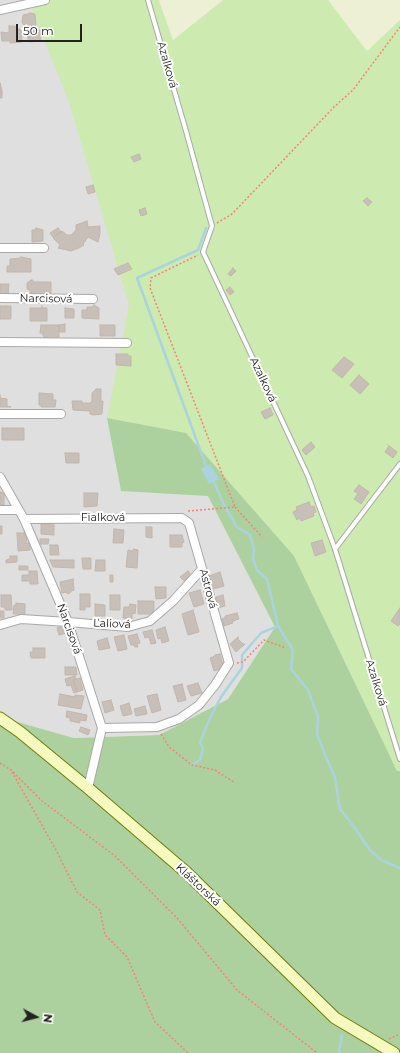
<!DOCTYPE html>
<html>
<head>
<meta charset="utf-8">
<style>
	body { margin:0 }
	#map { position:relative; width:400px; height:1053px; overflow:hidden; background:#f2efe9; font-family:Montserrat,sans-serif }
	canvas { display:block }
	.north { position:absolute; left:16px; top:997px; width:40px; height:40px; -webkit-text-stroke:3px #fff; paint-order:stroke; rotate:97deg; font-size:11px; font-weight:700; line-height:16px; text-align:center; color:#222 }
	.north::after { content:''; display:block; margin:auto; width:14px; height:18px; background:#222; clip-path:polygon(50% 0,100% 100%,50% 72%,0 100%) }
	.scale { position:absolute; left:16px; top:24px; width:66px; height:18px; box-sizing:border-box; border:2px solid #222; border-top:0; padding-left:5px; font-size:12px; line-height:14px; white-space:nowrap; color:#222; -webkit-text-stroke:3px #fff; paint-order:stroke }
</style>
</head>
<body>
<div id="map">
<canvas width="400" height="1053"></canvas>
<div class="north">N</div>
<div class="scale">50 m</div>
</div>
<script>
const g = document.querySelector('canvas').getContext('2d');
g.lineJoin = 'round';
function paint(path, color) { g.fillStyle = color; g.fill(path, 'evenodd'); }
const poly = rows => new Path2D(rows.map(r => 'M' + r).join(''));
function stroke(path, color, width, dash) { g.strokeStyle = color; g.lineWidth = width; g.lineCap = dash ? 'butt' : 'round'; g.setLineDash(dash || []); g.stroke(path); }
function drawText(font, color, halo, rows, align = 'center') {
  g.font = font + ' Montserrat,sans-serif'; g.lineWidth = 4; g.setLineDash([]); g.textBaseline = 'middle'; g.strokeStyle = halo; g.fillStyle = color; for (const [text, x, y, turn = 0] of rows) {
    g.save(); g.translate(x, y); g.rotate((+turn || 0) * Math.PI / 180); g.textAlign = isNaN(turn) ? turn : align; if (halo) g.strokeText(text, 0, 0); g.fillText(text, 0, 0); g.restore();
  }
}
const residential = poly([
	[0,0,148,0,400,771,275,627,228,699,160,735,74,738,0,717]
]);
const farmland = poly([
	[159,0,223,0,173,40],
	[328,0,400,0,400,20,367,51]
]);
const grass = poly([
	[28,0,159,0,173,40,223,0,328,0,367,51,400,20,400,771,397,771,294,556,186,433,107,418,129,305,69,102]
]);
const forest = poly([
	[107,418,186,433,294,556,397,771,400,771,400,1053,0,1053,0,717,74,738,159,735,228,699,275,627,208,496,121,491]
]);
const water = poly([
	[210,464,219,479,209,484,201,469]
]);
const stream = poly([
	[206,466,137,278,198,250,206,228],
	[214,482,224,505,237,527,250,535,254,549,253,559,257,570,267,579,278,626,293,650,291,669,308,690,318,717,317,734,326,757,335,777,340,809,355,828,369,849,381,860,400,868],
	[192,765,200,760,203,748,200,742,211,716,221,697,242,668,242,655,261,633,278,626],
	[339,1053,342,1035]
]);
const building = poly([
	[30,13,35,14,36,25,24,26,23,23,22,23,23,15,28,14,30,13],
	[9,26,15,26,17,29,21,29,22,42,10,43,10,41,2,41,1,32,9,33,9,26],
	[35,30,40,30,41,41,29,42,27,35,28,35,28,32,35,30],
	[0,83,2,91,2,98,0,98,0,83],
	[139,154,141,159,134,162,131,157,139,154],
	[93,185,95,192,88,194,86,187,93,185],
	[367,198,372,202,368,206,363,201,367,198],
	[145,208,147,214,141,216,139,210,145,208],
	[87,221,88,227,100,226,100,234,98,242,88,237,83,244,84,245,79,248,71,251,58,248,60,245,53,238,62,231,67,235,71,235,76,230,76,225,87,221],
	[36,228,43,230,43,241,32,242,32,230,35,230,36,228],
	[58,228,61,232,53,237,50,233,58,228],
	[21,257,31,259,31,272,7,272,7,266,10,266,10,259,21,258,21,257],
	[128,263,132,269,118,275,114,269,128,263],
	[233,268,236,271,231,276,228,274,233,268],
	[31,280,33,280,33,282,51,282,51,296,39,294,39,296,30,296,30,290,27,289,27,283,31,280],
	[0,284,9,284,8,296,0,296,0,284],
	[230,287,234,292,230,295,226,290,230,287],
	[94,305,99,308,99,319,82,318,82,310,87,310,87,307,92,307,94,305],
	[0,306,11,306,11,319,0,319,0,306],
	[42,306,43,308,47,308,47,321,30,321,30,308,42,308,42,306],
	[65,308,74,309,74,318,65,318,65,308],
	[65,324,65,332,60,332,59,325,65,324],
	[41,325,59,325,59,337,56,337,56,339,45,339,42,333,40,333,41,325],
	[100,325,115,325,115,336,100,336,100,325],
	[116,354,128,354,128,356,131,356,131,366,116,365,116,354],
	[344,357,354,364,342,378,332,370,344,357],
	[359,375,369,384,360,394,350,385,359,375],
	[96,389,101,389,101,401,103,401,102,414,94,415,90,414,90,411,73,410,72,401,82,401,82,403,90,403,92,401,92,393,96,389],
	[39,393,53,394,53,400,56,400,55,407,41,407,41,405,39,405,39,393],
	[0,395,0,398,7,399,7,406,11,407,0,407,0,395],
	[270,408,273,415,265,419,261,412,270,408],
	[2,428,24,428,24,440,2,440,2,428],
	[311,442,315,447,306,455,302,450,311,442],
	[388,445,397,452,393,458,385,452,389,446,388,445],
	[65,453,79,453,79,463,66,463,65,453],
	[359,485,369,492,361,504,354,499,358,494,354,491,359,485],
	[0,492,4,493,4,505,0,505,0,492],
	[84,493,98,493,97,506,84,507,84,493],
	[309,502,311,507,314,506,316,512,313,513,314,516,301,521,300,518,297,520,293,512,297,510,296,507,309,502],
	[41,524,54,524,54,535,41,534,41,524],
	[0,526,2,526,2,534,0,534,0,526],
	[146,527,152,527,152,538,146,537,146,527],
	[114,529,124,530,123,543,113,543,114,529],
	[17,533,26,533,27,544,30,543,30,550,18,551,17,533],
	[170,535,182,535,184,542,182,543,182,547,170,547,170,535],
	[40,539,49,539,48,544,40,544,40,539],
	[322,540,326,552,315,556,311,543,322,540],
	[50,545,58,545,59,555,50,555,50,545],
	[134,549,138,550,137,568,126,567,128,550,132,551,134,549],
	[10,556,17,556,17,562,6,563,6,560,10,559,10,556],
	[82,558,91,558,91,569,83,569,82,558],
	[50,560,74,560,74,568,53,567,50,560],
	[96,560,105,560,105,571,95,571,96,560],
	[19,566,28,566,28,570,19,570,19,566],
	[29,571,37,571,38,584,30,584,30,581,22,581,22,575,29,575,29,571],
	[188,571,191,575,184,581,180,577,188,571],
	[220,572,224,586,213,589,209,576,220,572],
	[110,575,113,575,113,582,110,582,110,575],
	[73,579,74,590,71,591,70,593,68,594,66,592,62,593,60,582,73,579],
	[155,587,166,587,166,598,156,599,155,587],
	[200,590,204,604,194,607,189,593,200,590],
	[80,594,90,594,90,607,85,607,85,610,80,610,80,594],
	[1,595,11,595,12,610,5,610,5,607,1,607,1,595],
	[110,595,120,595,120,610,110,610,110,595],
	[223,595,225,606,218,608,216,597,223,595],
	[138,601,154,601,154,614,138,614,138,601],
	[16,603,25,604,25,614,13,614,14,605,16,605,16,603],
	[95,604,105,605,105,616,95,616,95,604],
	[130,604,136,605,135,614,132,613,132,619,123,618,124,607,129,607,130,604],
	[400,608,400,624,398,626,391,621,400,608],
	[193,610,199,632,188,635,182,614,193,610],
	[0,611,4,611,4,618,0,618,0,611],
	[237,613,239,619,233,621,232,619,233,623,224,626,222,619,225,618,225,616,237,613],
	[64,626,67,633,59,635,57,628,64,626],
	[165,627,169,641,162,643,161,638,158,639,156,630,165,627],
	[152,630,156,643,151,644,149,637,145,638,143,632,152,630],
	[137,634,140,643,137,644,138,647,135,647,134,645,131,645,128,636,137,634],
	[124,635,127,649,118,651,114,637,124,635],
	[238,637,238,639,243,644,245,644,236,652,230,644,238,637],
	[107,638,110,648,99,650,97,641,107,638],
	[33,648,45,648,45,658,31,658,30,652,33,652,33,648],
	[220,654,224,668,214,671,210,658,213,657,215,655,220,654],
	[65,667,76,667,77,675,65,675,65,667],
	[75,676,76,679,73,680,77,692,74,693,71,685,67,686,65,679,75,676],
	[80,678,83,690,77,692,73,680,80,678],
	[198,683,202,693,191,696,187,686,198,683],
	[182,684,186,700,178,702,173,686,182,684],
	[60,694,75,697,75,695,84,696,81,709,58,705,60,694],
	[157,694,161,710,152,713,147,696,157,694],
	[111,700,114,710,105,713,102,702,111,700],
	[129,703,132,714,123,716,120,706,129,703],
	[145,706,147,714,136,716,134,709,145,706],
	[67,711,87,715,86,721,80,720,80,723,70,721,70,718,66,717,67,711],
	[81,727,90,730,88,735,79,731,81,727]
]);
const path = poly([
	[217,223,232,214,334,107,353,90,400,27],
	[235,507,262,537],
	[188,511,235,507,150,288,151,278,198,255],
	[237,663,243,662,264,640,286,648],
	[161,734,169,747,192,765,215,770,235,783],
	[0,763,11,770,42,801,115,856,177,918,237,990,317,1053],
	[12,772,57,852,77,892,100,910,105,935,127,957,155,1022,188,1053],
	[389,1039,400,1034]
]);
const lane = poly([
	[148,0,186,131,212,226,203,252,308,476,335,549,400,759],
	[335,549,400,464]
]);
const street = poly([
	[0,10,45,0],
	[0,248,44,248],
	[0,298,93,299],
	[0,342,127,343],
	[0,414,61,414],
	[0,477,24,519,68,622,102,728,88,788],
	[0,510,18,510],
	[24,519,182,518,189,523,229,663,215,685,199,705,179,719,157,727,102,728],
	[0,625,21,619,68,622,128,627,150,621,173,601,202,569]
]);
const secondary = poly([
	[0,718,20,732,88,788,187,873,335,1018,394,1053]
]);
const streetNames = [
	["Azalková",167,65,74],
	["Narcisová",46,299,1],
	["Azalková",263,380,65],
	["Fialková",103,518],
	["Astrová",208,589,75],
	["Ľaliová",112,624,2],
	["Narcisová",69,629,70],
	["Azalková",376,683,73],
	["Kláštorská",198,885,43]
];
paint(residential, '#e0dfdf');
paint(farmland, '#eef0d5');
paint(grass, '#cdebb0');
paint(forest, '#add19e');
paint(water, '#aad3df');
stroke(stream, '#aad3df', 2.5);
paint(building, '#c7bfb8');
stroke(building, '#c4b6ab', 1);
stroke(lane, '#a9a9a9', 6);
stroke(street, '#a9a9a9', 10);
stroke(secondary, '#707d05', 13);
stroke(path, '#fa8072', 1.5, [2, 2]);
stroke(lane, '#fff', 4);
stroke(street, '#fff', 8);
stroke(secondary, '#f7fabf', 11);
drawText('11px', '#222', '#fff', streetNames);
</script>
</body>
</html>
